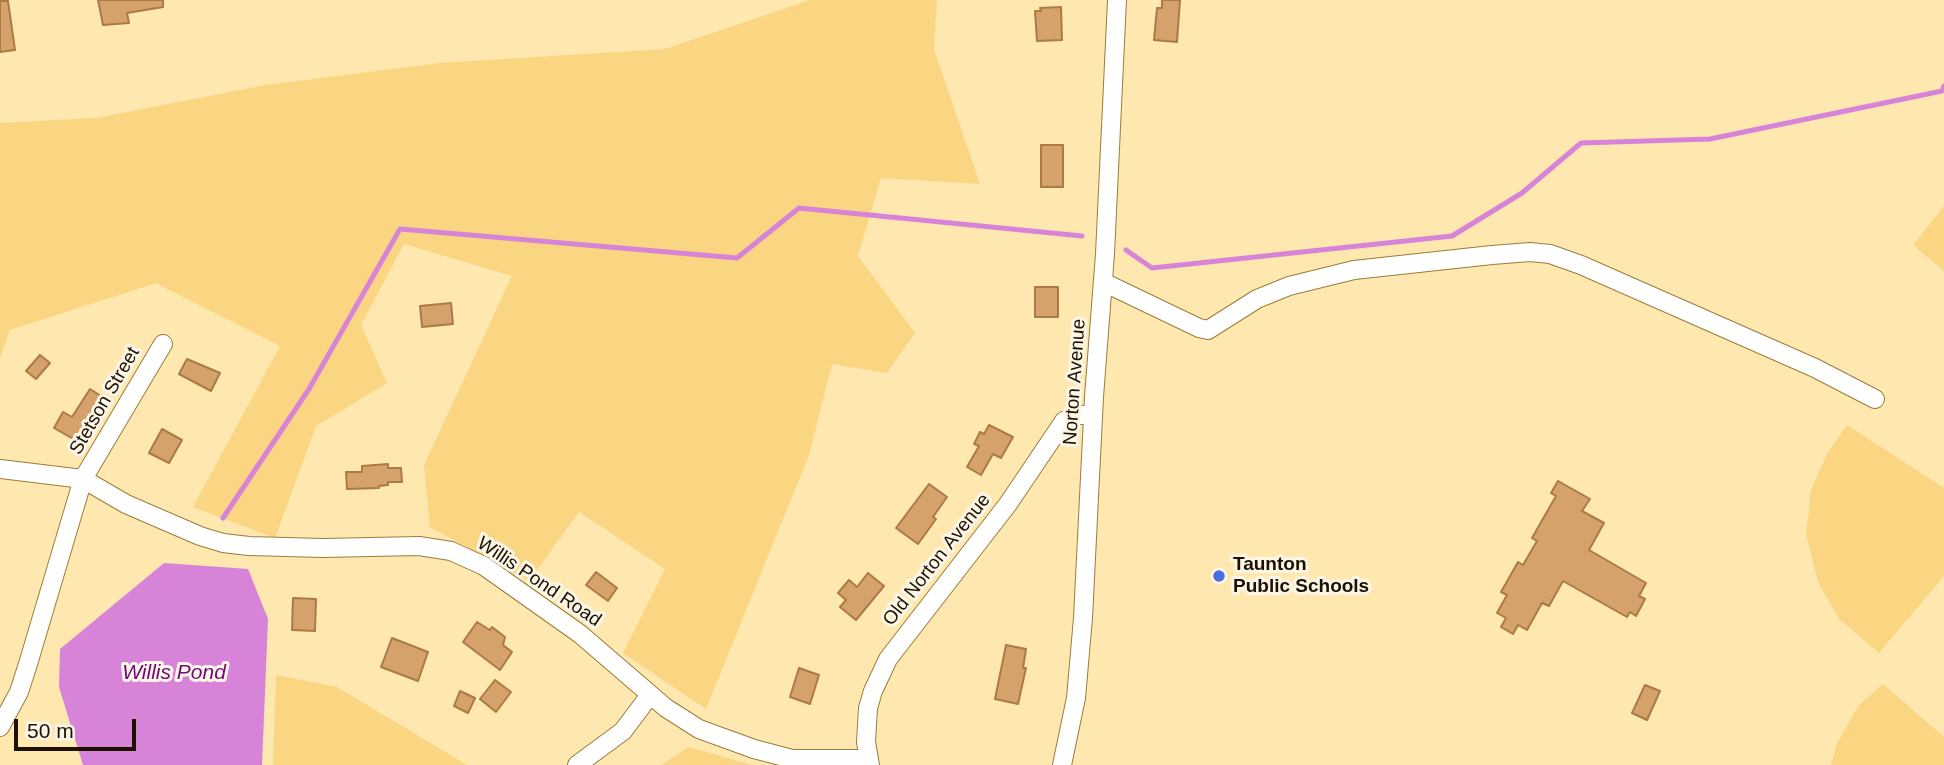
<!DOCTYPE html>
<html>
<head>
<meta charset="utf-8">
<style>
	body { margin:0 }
	#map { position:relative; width:1944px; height:765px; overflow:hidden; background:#ffe7b0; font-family:Arial,sans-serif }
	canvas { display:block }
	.scale { position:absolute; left:14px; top:719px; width:122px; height:32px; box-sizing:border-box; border:4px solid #1d1200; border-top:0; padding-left:9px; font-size:21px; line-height:24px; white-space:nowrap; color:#1d1200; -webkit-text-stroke:5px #fcf6e8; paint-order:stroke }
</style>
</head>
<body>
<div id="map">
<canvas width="1944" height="765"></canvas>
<div class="scale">50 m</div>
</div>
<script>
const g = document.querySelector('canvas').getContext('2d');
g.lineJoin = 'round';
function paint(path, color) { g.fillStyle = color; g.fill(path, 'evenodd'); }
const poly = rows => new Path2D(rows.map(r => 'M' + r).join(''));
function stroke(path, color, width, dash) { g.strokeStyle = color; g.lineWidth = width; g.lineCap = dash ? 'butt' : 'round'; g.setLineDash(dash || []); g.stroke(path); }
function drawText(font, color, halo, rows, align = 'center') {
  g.font = font + ' Arial,sans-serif'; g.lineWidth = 6; g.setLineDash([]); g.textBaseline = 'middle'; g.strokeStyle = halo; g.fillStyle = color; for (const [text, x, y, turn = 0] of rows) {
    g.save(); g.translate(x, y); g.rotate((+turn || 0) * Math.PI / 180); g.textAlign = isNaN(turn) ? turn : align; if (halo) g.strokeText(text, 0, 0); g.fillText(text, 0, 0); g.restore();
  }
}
const green = poly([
	[810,0,937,0,934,49,980,184,881,178,858,256,915,333,887,373,832,364,809,455,706,709,623,653,665,569,579,512,529,581,430,527,424,465,512,276,404,244,361,325,387,383,316,426,275,538,193,507,280,346,156,283,10,330,0,358,0,123,96,118,266,85,440,63,665,49],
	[1944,206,1944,271,1913,245],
	[1847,425,1944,488,1944,576,1879,653,1839,619,1818,582,1806,534,1811,490,1827,454],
	[276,675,337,687,467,765,273,765],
	[1883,684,1944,737,1944,765,1831,765,1837,743,1859,705],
	[689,747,752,765,661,765]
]);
const water = poly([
	[164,563,248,569,268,619,262,765,83,765,59,687,60,649]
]);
const stream = poly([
	[1126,250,1152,268,1452,236,1522,193,1581,143,1710,139,1942,91,1944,86],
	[223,518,309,389,400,229,737,258,799,208,1082,236]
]);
const building = poly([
	[98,0,163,0,163,7,127,13,129,23,103,25,98,0],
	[1162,0,1180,0,1177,42,1154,40,1157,8,1162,8,1162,0],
	[0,1,8,1,15,50,0,52,0,1],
	[1061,7,1062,40,1037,41,1035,11,1041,11,1040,8,1061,7],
	[1041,145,1063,145,1063,187,1041,187,1041,145],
	[1035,287,1058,287,1058,317,1035,317,1035,287],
	[451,303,453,324,422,327,420,306,451,303],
	[40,355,50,363,36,379,26,371,40,355],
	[187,359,220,373,211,391,179,374,187,359],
	[90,389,104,398,94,413,92,412,75,440,54,428,63,412,72,417,90,389],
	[989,425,1013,437,1001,458,993,454,981,475,967,467,979,446,974,444,980,432,984,434,989,425],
	[162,429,182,440,169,463,149,453,162,429],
	[388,464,388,468,401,468,402,482,388,482,388,485,379,486,379,488,347,489,346,472,362,472,362,466,388,464],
	[1558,481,1590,499,1582,511,1604,523,1589,550,1646,583,1639,596,1645,599,1636,616,1630,612,1627,617,1563,581,1549,606,1542,603,1527,630,1518,625,1513,634,1501,627,1506,618,1497,613,1507,595,1501,592,1518,562,1523,565,1537,541,1532,538,1556,496,1551,493,1558,481],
	[929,484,947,497,933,517,936,519,918,544,896,528,929,484],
	[596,572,617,588,608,601,586,585,596,572],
	[868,573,884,586,856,620,840,607,846,600,838,593,849,580,857,587,868,573],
	[293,598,316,599,315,631,292,630,293,598],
	[477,622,490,630,492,627,505,637,503,645,512,652,500,670,463,642,477,622],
	[392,638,428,652,418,681,381,667,392,638],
	[1006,645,1026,649,1023,668,1026,668,1018,704,995,699,1006,645],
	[799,668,819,675,810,704,790,697,799,668],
	[495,680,511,692,496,712,480,699,495,680],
	[1645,685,1660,691,1647,720,1632,713,1645,685],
	[460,691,475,698,468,713,454,706,460,691]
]);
const street = poly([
	[1103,282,1199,328,1208,330,1257,299,1289,286,1354,270,1492,255,1530,252,1550,254,1581,265,1815,368,1875,399],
	[0,469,83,479,126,504,200,536,223,543,249,546,323,548,419,546,451,551,484,566,580,634,666,708,699,729,754,749,792,759,868,759],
	[0,727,19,692,28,664,83,479,163,344],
	[577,765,623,731,650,695],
	[870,765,866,742,868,708,873,691,888,659,1008,504,1064,421,1077,415,1093,415],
	[1062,765,1076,698,1083,618,1094,397,1105,254,1117,0]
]);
const markers = [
	[1219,576,7,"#486ee1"]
];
const streetNames = [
	["Norton Avenue",1075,382,-86],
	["Stetson Street",105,401,-60],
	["Old Norton Avenue",937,560,-52],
	["Willis Pond Road",539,582,34]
];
const poiNames = [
	["Taunton",1233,565],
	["Public Schools",1233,587]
];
const waterNames = [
	["Willis Pond",174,673]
];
paint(green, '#fad683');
paint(water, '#d784d8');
stroke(stream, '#d784d8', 5);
paint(building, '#d6a26b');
stroke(building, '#ac7a44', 2);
stroke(street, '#9a7d38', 20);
stroke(street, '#fff', 18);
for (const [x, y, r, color] of markers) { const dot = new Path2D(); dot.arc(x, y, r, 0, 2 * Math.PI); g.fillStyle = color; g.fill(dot); stroke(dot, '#fcf6e8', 2.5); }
drawText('19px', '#1d1200', '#fcf6e8', streetNames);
drawText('bold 19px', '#1d1200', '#fcf6e8', poiNames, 'left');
drawText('italic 21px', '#740878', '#fcf6e8', waterNames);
</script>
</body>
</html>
